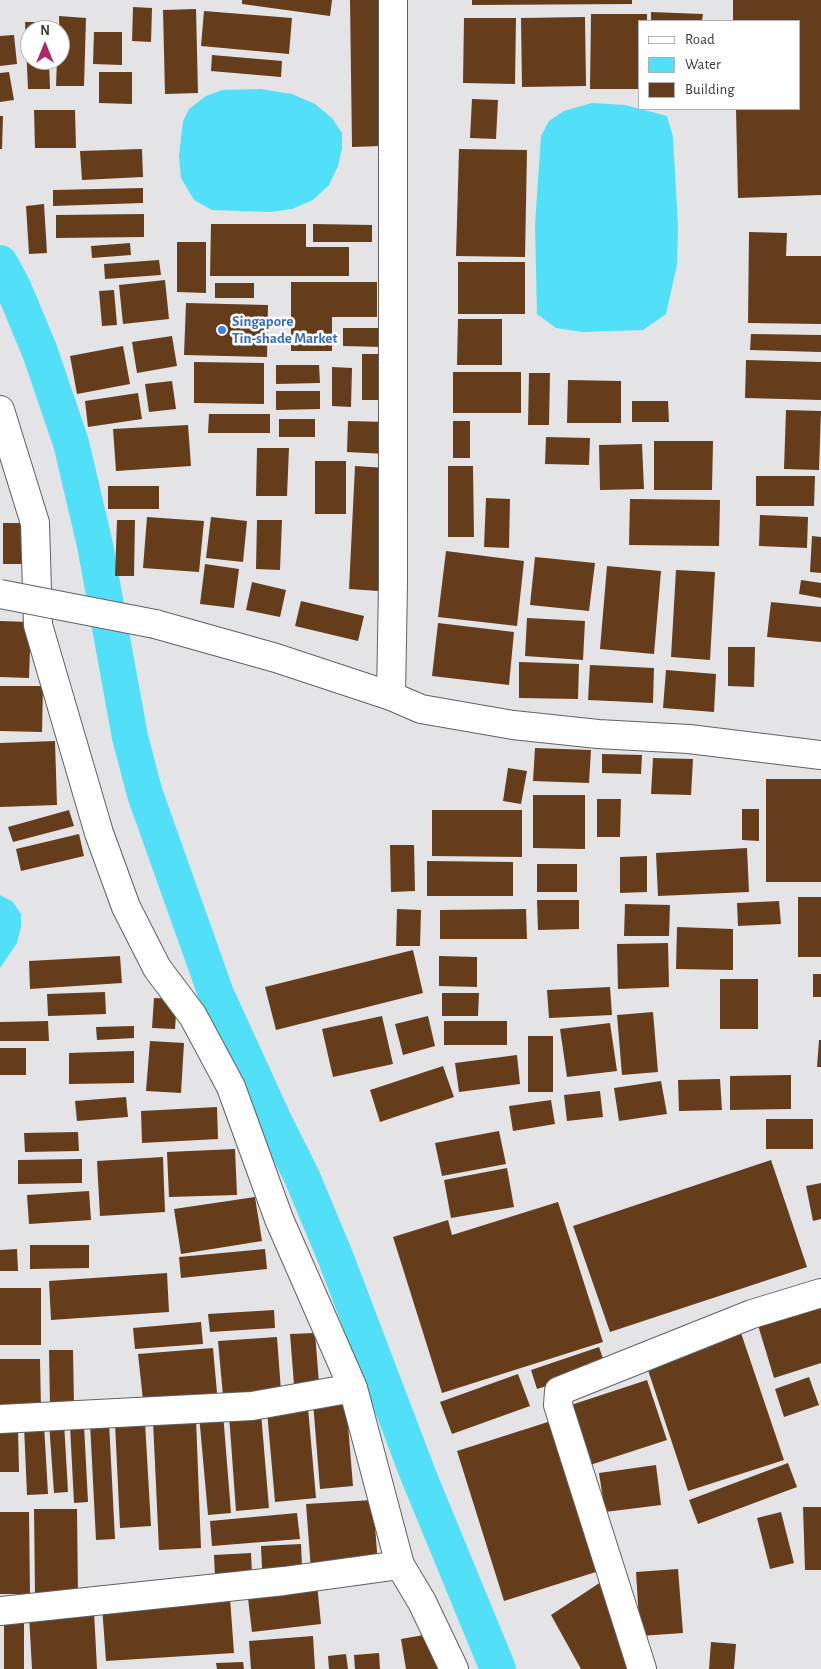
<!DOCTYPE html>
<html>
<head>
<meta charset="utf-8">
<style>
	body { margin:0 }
	#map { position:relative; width:821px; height:1669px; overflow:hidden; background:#e4e4e7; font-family:"Alegreya Sans",sans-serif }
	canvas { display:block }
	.legend { position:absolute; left:638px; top:20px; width:162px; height:90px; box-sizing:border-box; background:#fff; border:1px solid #b0b0b1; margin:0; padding:6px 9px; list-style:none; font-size:15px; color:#3a3a3b }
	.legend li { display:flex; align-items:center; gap:10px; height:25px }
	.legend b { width:25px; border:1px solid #b0b0b1 }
	.north { position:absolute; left:20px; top:20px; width:50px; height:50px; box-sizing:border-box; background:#fff; border:1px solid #b0b0b1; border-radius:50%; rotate:0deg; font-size:14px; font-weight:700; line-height:20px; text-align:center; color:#3a3a3b }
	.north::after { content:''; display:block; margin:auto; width:18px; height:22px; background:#af2668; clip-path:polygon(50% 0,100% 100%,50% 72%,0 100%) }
</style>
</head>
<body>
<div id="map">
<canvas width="821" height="1669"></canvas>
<ul class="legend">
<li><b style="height:6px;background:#fff"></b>Road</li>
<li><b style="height:14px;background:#51e0f7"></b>Water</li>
<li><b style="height:14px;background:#653d1b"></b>Building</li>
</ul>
<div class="north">N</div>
</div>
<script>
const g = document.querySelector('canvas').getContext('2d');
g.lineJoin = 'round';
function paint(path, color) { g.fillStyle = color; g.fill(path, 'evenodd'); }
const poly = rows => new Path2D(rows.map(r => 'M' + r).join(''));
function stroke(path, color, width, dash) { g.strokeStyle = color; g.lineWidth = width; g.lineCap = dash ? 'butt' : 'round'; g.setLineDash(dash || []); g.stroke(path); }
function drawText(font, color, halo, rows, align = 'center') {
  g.font = font + ' "Alegreya Sans",sans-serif'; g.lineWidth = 5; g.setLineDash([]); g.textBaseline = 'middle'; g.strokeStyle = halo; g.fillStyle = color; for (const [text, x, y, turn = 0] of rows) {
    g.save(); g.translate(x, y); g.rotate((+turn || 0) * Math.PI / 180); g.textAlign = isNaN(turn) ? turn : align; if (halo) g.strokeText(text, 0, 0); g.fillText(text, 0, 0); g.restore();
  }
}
const water = poly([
	[260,89,292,94,315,104,332,118,342,133,342,148,338,166,329,185,313,200,292,209,270,212,212,210,194,200,181,178,179,156,183,121,189,109,206,96,222,90],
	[592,103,625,105,667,116,673,137,678,225,677,265,666,314,643,330,582,332,556,328,537,314,535,225,541,136,549,121,564,111],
	[0,895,13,902,21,914,21,927,17,943,0,968]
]);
const canal = poly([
	[0,263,13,287,40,352,71,443,95,545,130,737,145,794,216,994,274,1121,302,1177,335,1256,419,1477,498,1669]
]);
const building = poly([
	[242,0,332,0,330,16,242,4],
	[350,0,381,0,382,146,352,147],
	[472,0,632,0,632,4,472,5],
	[733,0,821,0,821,195,738,198,736,109,800,109,800,21,733,21],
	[133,7,152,8,151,42,132,41],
	[196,9,198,93,165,94,163,10],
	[204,11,292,18,289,54,201,46],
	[651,12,703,14,702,21,651,21],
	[591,14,647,14,647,21,640,21,640,89,590,89],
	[59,16,86,18,84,86,56,86,57,60,60,60],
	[585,17,586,86,522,87,521,18],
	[464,18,516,18,515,84,463,83],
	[25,22,47,22,48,30,30,30,30,60,49,60,50,89,28,89],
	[94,32,122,32,122,65,93,64],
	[14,35,17,64,0,66,0,36],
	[212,55,282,61,281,77,211,71],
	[9,72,14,100,0,102,0,73],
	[99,72,132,72,132,104,99,103],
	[472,99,498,100,496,139,470,138],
	[34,110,75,110,76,148,35,148],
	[0,116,3,116,2,149,0,149],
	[142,149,143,177,82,180,80,151],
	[459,149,527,150,525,257,456,256],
	[143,188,143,203,53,206,53,190],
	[44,204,47,253,29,254,26,206],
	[144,214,144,237,56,238,56,215],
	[211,224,306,224,306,247,349,247,349,276,210,276],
	[313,224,372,225,372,242,313,242],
	[749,232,787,233,786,256,821,256,821,324,748,323],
	[177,242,206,242,206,293,177,292],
	[130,243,131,255,92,258,91,246],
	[159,260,161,275,105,279,104,264],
	[458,262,525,262,525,314,458,314],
	[165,280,169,319,123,324,119,285],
	[291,282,377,282,377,317,332,317,332,351,291,351],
	[215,283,254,283,254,298,215,298],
	[114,290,117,325,102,326,99,291],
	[186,303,268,305,267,357,184,355],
	[458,319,502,319,502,365,457,365],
	[343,328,384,328,383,347,343,346],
	[751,334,821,335,821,352,750,350],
	[172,336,177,366,137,373,132,342],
	[123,346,130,384,77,394,70,356],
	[362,354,386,354,387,400,362,400],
	[746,360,821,362,821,400,745,398],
	[194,362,264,363,264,404,194,403],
	[276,365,319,365,320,383,276,384],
	[332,367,352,368,351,407,332,406],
	[453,372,521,372,521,413,453,413],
	[529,373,550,373,549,425,528,425],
	[568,380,621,381,621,423,567,423],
	[172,381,176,409,149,412,145,384],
	[276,391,320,391,320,409,276,410],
	[138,393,142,419,88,427,85,401],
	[632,401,668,401,669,422,632,422],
	[786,410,821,411,819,470,784,469],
	[209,414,270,414,270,433,208,433],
	[279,419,315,419,315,437,279,437],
	[348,421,388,422,387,454,347,452],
	[453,421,470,421,470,458,453,458],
	[188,425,191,466,116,471,113,429],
	[546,437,590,438,589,465,545,464],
	[654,441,713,441,712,490,654,490],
	[642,444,644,489,600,490,599,445],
	[257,448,289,448,287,496,256,496],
	[315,461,346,461,346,514,315,514],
	[355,466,386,468,379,591,349,589],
	[448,466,473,466,474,537,448,537],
	[756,476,815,476,814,506,756,506],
	[108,486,159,486,159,509,108,509],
	[486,498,510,499,509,548,484,547],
	[630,499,720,500,719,546,629,545],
	[760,515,808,517,807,548,759,546],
	[147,517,204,521,199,572,143,568],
	[211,517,247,521,243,562,206,558],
	[117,520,135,520,134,576,115,576],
	[257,520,282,520,280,570,256,569],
	[3,523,27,523,27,564,3,564],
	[812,536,821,537,821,573,810,572],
	[446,551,524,561,517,626,438,617],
	[535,557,595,563,589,611,530,605],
	[205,564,239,569,234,608,200,604],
	[607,566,661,571,654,654,600,649],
	[676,570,715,572,710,660,671,657],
	[801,580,821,583,821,598,799,594],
	[252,582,286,590,280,617,246,610],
	[301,601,364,616,358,641,295,626],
	[771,602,821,607,821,642,767,637],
	[527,618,585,621,583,660,525,656],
	[0,621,31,622,29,678,0,677],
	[438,623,514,632,509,685,432,676],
	[728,647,755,647,754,687,728,686],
	[519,662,579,664,578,699,519,698],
	[590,665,654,668,653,703,588,700],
	[666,670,716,674,714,712,663,708],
	[0,686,43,686,42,732,0,731],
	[55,741,57,805,0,807,0,743],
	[535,748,591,750,589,783,533,781],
	[602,754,642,755,641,774,602,773],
	[653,758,693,759,691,795,651,794],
	[508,768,527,771,521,804,503,801],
	[766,779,821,779,821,882,766,882],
	[533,795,585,795,585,849,533,848],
	[597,799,621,799,620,837,597,837],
	[742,809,759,809,759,841,742,840],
	[69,810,74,826,13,842,8,827],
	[432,810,522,810,522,857,432,856],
	[79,834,84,856,21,871,16,849],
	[390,845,414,845,415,891,391,892],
	[747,848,749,892,658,896,656,853],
	[647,856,647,892,620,893,620,857],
	[427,861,513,862,513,896,427,896],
	[537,864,577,864,577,892,537,892],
	[798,897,821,897,821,957,798,957],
	[537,900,579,900,579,929,538,930],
	[779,901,781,924,738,926,737,903],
	[625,904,670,905,669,936,624,936],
	[397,909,421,910,420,946,396,946],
	[526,909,527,939,440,939,440,910],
	[677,927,733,929,733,970,676,969],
	[668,943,669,987,618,989,617,944],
	[413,950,423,993,276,1030,265,987],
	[120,956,122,983,30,989,29,961],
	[439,956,477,957,477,987,439,986],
	[813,974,821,974,821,997,813,997],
	[720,979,758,979,758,1029,720,1029],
	[610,987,612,1015,549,1018,547,990],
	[105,992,106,1014,48,1016,47,994],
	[442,993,479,993,478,1016,442,1016],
	[154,998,177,999,175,1029,152,1028],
	[653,1012,658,1072,622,1075,617,1015],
	[382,1016,393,1064,333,1077,322,1029],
	[428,1016,435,1046,403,1055,395,1024],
	[48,1021,49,1041,0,1041,0,1022],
	[444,1021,507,1021,507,1045,444,1045],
	[610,1023,617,1071,567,1077,560,1029],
	[134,1026,134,1038,97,1040,96,1027],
	[528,1036,553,1036,553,1092,528,1092],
	[819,1040,821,1040,821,1067,817,1067],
	[150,1041,184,1043,181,1093,146,1091],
	[0,1048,26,1048,26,1075,0,1075],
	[134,1051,134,1083,69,1084,69,1053],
	[517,1055,520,1084,459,1092,455,1063],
	[443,1066,454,1097,380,1122,370,1090],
	[791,1075,791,1109,730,1110,730,1076],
	[720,1079,722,1110,679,1111,678,1080],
	[661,1081,667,1114,619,1121,614,1088],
	[600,1091,603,1117,567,1121,564,1095],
	[126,1097,128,1117,77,1121,75,1101],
	[551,1100,555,1124,513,1131,509,1106],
	[217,1107,218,1139,142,1143,141,1111],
	[766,1119,813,1119,813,1149,766,1149],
	[499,1131,506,1164,442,1176,435,1143],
	[78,1132,79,1151,25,1152,24,1133],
	[235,1149,237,1195,169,1197,167,1152],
	[163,1157,165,1212,100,1216,97,1161],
	[82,1159,82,1183,18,1184,18,1160],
	[771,1160,807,1267,610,1332,573,1226],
	[507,1168,514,1207,451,1218,444,1180],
	[821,1183,821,1219,813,1221,806,1186],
	[89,1191,91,1220,29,1224,27,1195],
	[255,1197,262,1241,181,1254,174,1209],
	[558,1202,603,1342,442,1393,393,1237,448,1220,452,1235],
	[30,1245,89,1245,89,1268,30,1269],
	[17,1249,18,1271,0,1271,0,1250],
	[265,1249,267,1269,181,1278,179,1257],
	[167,1273,169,1312,51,1320,49,1281],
	[0,1288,41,1288,41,1345,0,1345],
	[821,1302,821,1363,774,1378,757,1322],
	[274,1310,275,1328,210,1332,208,1314],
	[201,1322,203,1344,135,1349,133,1328],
	[740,1330,784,1460,688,1491,645,1361],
	[315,1333,319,1383,294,1385,290,1334],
	[277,1337,281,1391,223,1396,218,1341],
	[599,1347,606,1367,537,1389,531,1370],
	[213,1348,217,1393,143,1400,138,1354],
	[49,1350,73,1350,74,1406,50,1406],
	[0,1359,40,1359,41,1410,0,1410],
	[518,1374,530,1406,452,1434,440,1402],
	[809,1377,819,1405,784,1417,775,1389],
	[647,1380,667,1440,590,1465,571,1405],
	[346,1400,353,1486,320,1489,313,1402],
	[308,1408,316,1498,275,1502,267,1411],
	[223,1413,231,1513,208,1515,199,1415],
	[261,1413,269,1508,236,1511,229,1415],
	[196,1419,201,1548,159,1550,153,1421],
	[551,1421,599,1571,504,1601,457,1451],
	[64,1422,68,1492,54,1493,49,1423],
	[109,1422,115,1539,96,1540,90,1423],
	[145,1422,151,1526,120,1528,115,1423],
	[44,1425,48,1494,27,1495,24,1426],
	[84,1425,88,1502,74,1503,70,1426],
	[18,1430,19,1472,0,1472,0,1431],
	[788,1463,797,1487,698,1524,689,1500],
	[656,1465,661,1505,605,1512,599,1473],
	[373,1500,378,1565,311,1570,306,1504],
	[803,1507,821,1507,821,1570,805,1570],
	[34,1509,77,1509,78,1595,35,1595],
	[0,1512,29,1512,30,1594,0,1594],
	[781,1512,794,1563,770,1569,757,1518],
	[297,1513,300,1539,212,1546,210,1521],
	[301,1544,302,1567,262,1569,261,1546],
	[251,1553,252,1574,215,1576,214,1555],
	[678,1569,683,1633,640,1636,636,1572],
	[607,1578,628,1669,581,1669,551,1615],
	[317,1584,321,1624,252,1632,247,1590],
	[230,1598,234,1653,106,1661,102,1606],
	[94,1611,97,1669,32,1669,29,1615],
	[4,1616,24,1616,24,1669,4,1669],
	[435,1633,442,1669,406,1669,401,1639],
	[313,1636,315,1669,251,1669,249,1641],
	[711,1642,736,1644,734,1669,709,1669],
	[379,1653,380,1669,355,1669,354,1655],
	[346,1654,348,1669,329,1669,328,1656],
	[243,1662,244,1669,217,1669,216,1663]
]);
const minor = poly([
	[0,410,35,523,38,625,99,833,126,907,157,968,193,1016,231,1087,279,1219,353,1388,400,1565,422,1602,454,1669],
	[0,1419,252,1406,353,1388],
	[0,1611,284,1581,400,1565],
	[642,1669,558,1405,559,1391,752,1314,821,1293]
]);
const tertiary = poly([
	[155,624,276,658,391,696,421,709,513,725,598,734,689,739,821,755],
	[391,696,393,584,393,0]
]);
const tertiaryBridge = poly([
	[0,594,155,624]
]);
const markers = [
	[222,330,5,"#3f7fe0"]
];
const shopNames = [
	["Singapore",232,321],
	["Tin-shade Market",232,338]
];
paint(water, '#51e0f7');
stroke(canal, '#51e0f7', 36);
paint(building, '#653d1b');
stroke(minor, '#616164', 30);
stroke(tertiary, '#616164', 30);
stroke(minor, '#fff', 28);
stroke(tertiary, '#fff', 28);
stroke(tertiaryBridge, '#616164', 30, []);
stroke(tertiaryBridge, '#fff', 28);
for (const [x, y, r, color] of markers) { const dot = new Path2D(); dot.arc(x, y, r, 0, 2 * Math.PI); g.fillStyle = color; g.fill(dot); stroke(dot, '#fff', 2); }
drawText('bold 15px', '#366cbe', '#fff', shopNames, 'left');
</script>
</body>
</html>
